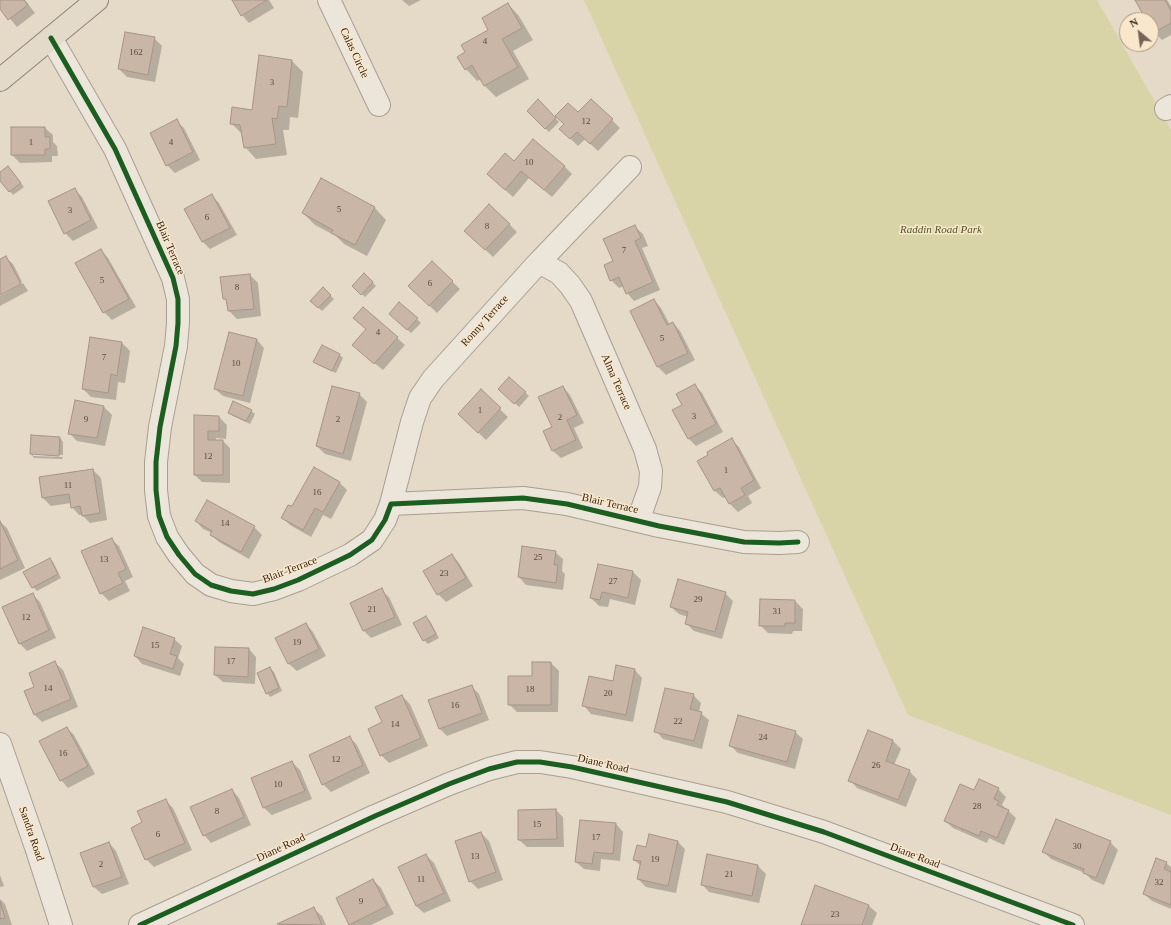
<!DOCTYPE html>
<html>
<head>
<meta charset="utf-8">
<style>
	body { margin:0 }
	#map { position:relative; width:1171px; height:925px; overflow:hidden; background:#e5d9c7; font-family:"Times New Roman",serif }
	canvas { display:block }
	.north { position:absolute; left:1119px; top:12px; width:40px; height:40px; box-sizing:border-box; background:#f8e7ca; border:1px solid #ab9984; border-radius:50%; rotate:331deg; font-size:11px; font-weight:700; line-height:16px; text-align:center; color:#37251a }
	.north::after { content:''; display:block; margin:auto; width:14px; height:18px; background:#746457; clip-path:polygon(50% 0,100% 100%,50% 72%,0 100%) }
</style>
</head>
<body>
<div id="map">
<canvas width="1171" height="925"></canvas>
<div class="north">N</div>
</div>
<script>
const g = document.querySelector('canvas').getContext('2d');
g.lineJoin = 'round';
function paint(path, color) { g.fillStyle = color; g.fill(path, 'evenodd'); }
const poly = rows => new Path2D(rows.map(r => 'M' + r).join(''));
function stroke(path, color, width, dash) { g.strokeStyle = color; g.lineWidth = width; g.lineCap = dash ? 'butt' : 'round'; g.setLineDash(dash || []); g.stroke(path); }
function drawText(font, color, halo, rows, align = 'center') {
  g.font = font + ' "Times New Roman",serif'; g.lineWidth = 3; g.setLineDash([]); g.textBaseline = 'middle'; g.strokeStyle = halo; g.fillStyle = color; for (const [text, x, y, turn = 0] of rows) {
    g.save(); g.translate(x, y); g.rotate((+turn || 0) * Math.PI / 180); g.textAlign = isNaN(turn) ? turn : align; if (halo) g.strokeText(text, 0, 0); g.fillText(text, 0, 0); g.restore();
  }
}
const green = poly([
	[584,0,1097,0,1171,130,1171,815,908,715]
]);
const shadow = poly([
	[0,0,25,0,35,13,17,27,0,7],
	[233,0,269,0,274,8,249,23,242,15],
	[402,0,421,0,409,6],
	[1136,0,1167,0,1171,6,1171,35,1162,40,1154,32,1151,27,1151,20,1147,20],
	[508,4,519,16,533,40,513,51,529,79,496,97,485,86,481,79,477,81,466,69,466,52,490,30],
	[154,38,162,46,155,82,127,77,119,69],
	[292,61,303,72,298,118,290,117,289,130,283,130,287,155,256,159,245,147,243,135,231,123,253,111],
	[538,100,559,122,549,132,528,111],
	[578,114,612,120,620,128,598,151,585,139,578,146,561,129],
	[176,121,184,128,200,160,175,173,167,165],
	[45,128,53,135,53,142,57,146,58,156,52,156,52,162,20,163,12,155],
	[514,163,564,166,572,174,552,197,529,178,513,197,496,182],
	[12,171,24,187,13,195,0,179,0,174],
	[321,179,375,208,386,220,367,256,344,244,336,236,315,225,303,213],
	[74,189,82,197,98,228,73,241,65,233],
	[212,196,219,203,237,235,210,249,203,242],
	[509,224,517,232,493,257,473,238],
	[635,227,643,234,648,246,642,248,660,290,634,301,627,293,624,286,619,288,611,280,614,262],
	[101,250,108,258,136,307,112,320,104,312],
	[5,257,13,264,22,282,0,294,0,260],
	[432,262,460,289,437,313,409,286],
	[364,274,376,286,365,297,353,286],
	[250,275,258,283,261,316,237,319,229,311,228,303,224,298],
	[23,283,28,291,0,306,0,296],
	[323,289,334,299,322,311,311,301],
	[654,300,661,308,670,325,673,323,680,331,695,360,666,375,658,367,631,311],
	[399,303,421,323,411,333,393,317],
	[91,338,122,343,130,351,125,383,118,382,116,400,91,397,83,389],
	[397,338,405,345,383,370,361,352],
	[257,340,264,348,250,403,223,396,215,389],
	[340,355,343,358,336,373,318,365,314,361],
	[509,378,529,396,519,407,499,389],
	[695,385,702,393,723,432,696,446,688,438,683,405],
	[563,387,570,395,584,423,574,428,583,448,561,458,553,451,544,431,553,427],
	[481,391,508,417,486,440,459,414],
	[359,394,367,402,351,461,325,454,317,446],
	[104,407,112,415,105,446,77,441,69,433],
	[251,411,255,414,250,424,233,416,229,412],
	[195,416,219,417,227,425,226,439,216,438,216,441,223,441,230,448,230,483,202,482,195,475],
	[60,438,63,442,63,455,33,454,33,456,63,457,62,459,34,458,31,454],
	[731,439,739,447,761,488,748,496,752,503,738,512,730,504,726,497,723,498,715,491,698,462,710,455],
	[314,469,340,483,347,490,331,519,323,515,311,537,290,525,282,517,292,508],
	[93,470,101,478,107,520,90,523,82,515,79,515,72,507,71,503,51,506,43,498,40,478],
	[207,501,254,527,262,535,249,559,219,542,211,535,212,533,203,529,196,521],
	[0,522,7,528,25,568,0,580],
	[111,539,119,546,133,577,125,581,130,591,109,601,101,593],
	[555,552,563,559,562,571,565,574,563,590,526,585,519,577],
	[452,555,459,563,473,586,446,602,438,594],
	[49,559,53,562,61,578,37,591,33,587],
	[599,565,633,572,641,580,635,605,610,599,608,607,599,606,591,598],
	[381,590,389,597,402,625,371,638,364,631],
	[725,593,733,601,722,639,694,631,686,623,688,617,679,614,671,607],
	[32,594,40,602,56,638,27,651,19,643],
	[795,601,803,609,802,631,793,631,792,634,768,633,760,625],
	[426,617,430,621,439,638,428,644,424,640],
	[306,624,313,632,326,656,297,671,289,664],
	[174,639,182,646,178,658,184,664,180,676,142,664,135,656],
	[249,649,256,657,255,684,223,682,215,675],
	[55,663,63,670,78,707,42,722,35,715],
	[551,663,559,671,558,712,517,712,509,704,533,677],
	[616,667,635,670,642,678,633,722,591,714,584,706,613,682],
	[270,668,274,672,282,691,270,697,267,693],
	[471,686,479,694,489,720,447,736,439,728],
	[693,695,701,703,699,712,709,720,702,749,663,739,656,731],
	[402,696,410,704,428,746,389,763,381,755,384,723],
	[67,728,74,735,95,774,68,788,61,780],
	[795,732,803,739,795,769,738,753,731,746],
	[868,732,893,741,901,749,894,765,909,771,917,779,906,807,857,788,850,780],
	[349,737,357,745,370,773,331,792,323,784],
	[292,762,300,770,312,799,272,815,264,808,252,779],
	[998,789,1006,797,1002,805,1016,818,1004,845,989,838,987,843,953,828,945,821,974,792],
	[232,790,239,798,251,825,211,843,204,835],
	[165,800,173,808,192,850,154,867,146,859,132,828,143,823],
	[556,810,563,817,564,847,527,847,519,840],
	[616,824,623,832,620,861,601,859,600,871,584,869,576,862],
	[481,833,489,841,503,880,478,889,470,881],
	[677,841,685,849,676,893,646,887,638,879,641,866,634,860,647,848],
	[1110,842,1118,850,1104,885,1092,880,1085,873,1051,859,1043,851],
	[109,843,116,851,129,884,102,894,94,887,81,853],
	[426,855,434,863,451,901,424,913,416,906],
	[708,855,758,866,766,874,759,903,709,892,702,884],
	[1166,863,1171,867,1171,909,1152,901,1144,894],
	[0,875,4,886,0,887],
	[373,880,381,888,394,914,371,925,351,925,350,924],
	[816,887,869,906,877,913,872,925,802,925],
	[0,899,5,904,12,925,0,925],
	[314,909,322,916,326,925,278,925]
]);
const building = poly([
	[0,0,24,0,28,5,8,20,0,9,0,0],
	[232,0,267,0,241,16,232,0],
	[1135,0,1165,0,1171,11,1171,23,1153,33,1151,29,1151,20,1146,20,1135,0],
	[508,3,522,28,502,39,518,67,484,86,472,65,465,70,457,57,465,52,461,45,488,30,482,18,508,3],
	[125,32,155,37,148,75,118,69,125,32],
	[259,55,292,60,287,107,279,106,277,119,272,118,276,144,244,148,240,125,230,124,232,107,252,110,259,55],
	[538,99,556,118,545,129,527,111,538,99],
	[591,99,613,119,590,144,577,132,570,139,559,129,564,124,555,116,568,103,578,112,591,99],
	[177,119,193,152,166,166,150,133,177,119],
	[11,127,45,127,45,137,50,137,50,149,45,149,45,155,11,155,11,127],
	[533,139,565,166,544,190,521,171,505,190,487,174,505,153,514,161,533,139],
	[8,166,21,183,9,192,0,181,0,172,8,166],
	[321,178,375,207,355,245,331,233,333,230,302,213,321,178],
	[75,188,91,220,64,234,48,201,75,188],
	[212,194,230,228,202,242,184,209,212,194],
	[489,204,510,224,485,250,464,231,489,204],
	[635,225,641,238,635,241,653,282,626,294,619,277,610,281,604,265,613,261,603,239,635,225],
	[101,249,129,299,103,313,75,263,101,249],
	[6,256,21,284,0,295,0,259,6,256],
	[432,261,453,281,429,306,408,286,432,261],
	[364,273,373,282,361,295,352,286,364,273],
	[250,274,254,309,228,311,226,299,223,299,220,277,250,274],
	[323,287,331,295,318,308,310,301,323,287],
	[654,299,667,325,673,322,688,353,657,367,630,311,654,299],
	[399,302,418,318,407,330,389,314,399,302],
	[363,307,398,337,374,364,352,345,366,329,353,318,363,307],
	[229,332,257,339,243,396,214,389,229,332],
	[90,337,122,342,117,376,111,374,108,393,82,389,90,337],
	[322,345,340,354,332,371,313,362,322,345],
	[509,377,526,392,514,404,498,389,509,377],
	[695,384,716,424,688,439,672,410,682,405,676,394,695,384],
	[332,386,360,393,343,454,316,446,332,386],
	[563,386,577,415,567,420,576,440,552,451,543,431,552,427,538,397,563,386],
	[481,389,501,408,478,433,458,414,481,389],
	[75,400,104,406,97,438,68,434,75,400],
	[233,401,252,410,246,421,228,413,233,401],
	[194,415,219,416,219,431,208,431,208,440,223,440,223,475,194,475,194,415],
	[31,435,60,437,59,456,30,454,31,435],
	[732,438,754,480,741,488,745,495,729,504,720,488,714,491,697,461,708,455,707,452,732,438],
	[314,467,340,482,323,512,315,508,303,530,281,518,288,505,292,506,314,467],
	[93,469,100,513,82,516,80,506,71,508,69,494,42,498,39,477,93,469],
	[207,500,255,526,241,552,210,535,212,531,195,521,207,500],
	[0,521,18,560,0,569,0,521],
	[112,538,126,569,118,573,123,583,100,594,81,551,112,538],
	[522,546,556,551,554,565,558,565,556,583,518,577,522,546],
	[452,554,466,578,437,595,423,571,452,554],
	[50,558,58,574,32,588,23,572,50,558],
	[598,564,633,571,628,598,602,592,600,600,590,598,598,564],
	[678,579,726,592,715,632,685,624,688,612,670,607,678,579],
	[382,588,395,617,363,631,350,603,382,588],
	[33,593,49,630,19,644,2,607,33,593],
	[760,599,795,600,795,623,785,623,785,626,759,626,760,599],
	[426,616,436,634,423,641,413,623,426,616],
	[306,623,319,649,288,664,275,638,306,623],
	[143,627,175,638,170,654,177,656,173,669,134,656,143,627],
	[215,647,249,648,248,677,214,675,215,647],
	[55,661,71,699,34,715,24,691,34,687,29,673,55,661],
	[532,662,551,662,551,705,508,705,508,676,532,676,532,662],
	[616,665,635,669,626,715,582,706,589,676,613,681,616,665],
	[270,667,279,688,266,694,257,673,270,667],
	[472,685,482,713,439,729,428,700,472,685],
	[665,688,694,694,690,709,702,712,694,741,654,732,665,688],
	[402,695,421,738,380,756,368,729,382,722,375,707,402,695],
	[738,715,796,731,787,762,729,746,738,715],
	[67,727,88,766,60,781,39,741,67,727],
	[868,730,893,740,886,761,910,770,898,800,848,781,868,730],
	[350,736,363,765,322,785,309,755,350,736],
	[292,761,305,791,263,808,251,778,292,761],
	[979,779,999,788,994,799,999,801,997,805,1009,810,997,838,981,831,979,836,944,821,960,784,974,790,979,779],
	[232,789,244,817,203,836,190,807,232,789],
	[166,799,185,843,145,860,131,828,142,822,137,811,166,799],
	[556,809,557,839,518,840,518,810,556,809],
	[1056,819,1111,841,1096,878,1083,873,1084,869,1042,852,1056,819],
	[580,820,616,823,613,854,594,852,592,864,575,862,580,820],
	[481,832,496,872,469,882,455,841,481,832],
	[649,834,678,841,668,886,637,879,641,861,633,860,637,845,646,847,649,834],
	[109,842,122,877,93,887,80,853,109,842],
	[426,854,444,893,416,906,398,867,426,854],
	[707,854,758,865,752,896,701,885,707,854],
	[1156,858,1167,862,1164,869,1171,872,1171,905,1143,894,1156,858],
	[373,879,387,906,349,925,336,898,373,879],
	[815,885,869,905,862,925,801,925,815,885],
	[0,902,5,918,0,919,0,902],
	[314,907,322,925,277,924,314,907]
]);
const minor = poly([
	[329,0,379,105],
	[51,38,115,149,173,278,178,299,178,323,176,346,160,427,156,462,156,490,159,516,167,537,179,555,195,574,211,585,231,591,253,594,274,589,298,580,350,555,372,540,385,520,391,504,523,498,567,504,659,526,744,542,779,543,798,542],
	[1166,109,1171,106],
	[539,262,559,273,570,285,581,301,645,449,651,471,650,487,638,521],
	[391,504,412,422,420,398,433,379,539,262,630,167],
	[0,744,36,847,61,925],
	[140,925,375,816,449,784,489,769,517,762,540,762,572,767,727,802,824,832,1073,925]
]);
const primary = poly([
	[0,80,97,0]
]);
const cycleway = poly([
	[51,38,115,149,173,278,178,299,178,323,176,346,160,427,156,462,156,490,159,516,167,537,179,555,195,574,211,585,231,591,253,594,274,589,298,580,350,555,372,540,385,520,391,504,523,498,567,504,659,526,744,542,779,543,798,542],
	[140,925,375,816,449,784,489,769,517,762,540,762,572,767,727,802,824,832,1073,925]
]);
const numberNames = [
	["4",485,42],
	["162",136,53],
	["3",272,83],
	["12",586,122],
	["1",31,143],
	["4",171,143],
	["10",529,163],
	["5",339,210],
	["3",70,211],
	["6",207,218],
	["8",487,227],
	["7",624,251],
	["5",102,281],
	["6",430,284],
	["8",237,288],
	["4",378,333],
	["5",662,339],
	["7",104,358],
	["10",236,364],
	["1",480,411],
	["3",694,417],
	["2",560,418],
	["9",86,420],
	["2",338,420],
	["12",208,457],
	["1",726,471],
	["11",68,486],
	["16",317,493],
	["14",225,524],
	["25",538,558],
	["13",104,560],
	["23",444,574],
	["27",613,582],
	["29",698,600],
	["21",372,610],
	["31",777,612],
	["12",26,618],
	["19",297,643],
	["15",155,646],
	["17",231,662],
	["14",48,689],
	["18",530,690],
	["20",608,694],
	["16",455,706],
	["22",678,722],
	["14",395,725],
	["24",763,738],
	["16",63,754],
	["12",336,760],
	["26",876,766],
	["10",278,785],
	["28",977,807],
	["8",217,812],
	["15",537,825],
	["6",158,835],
	["17",596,838],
	["30",1077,847],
	["13",475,857],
	["19",655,860],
	["2",101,865],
	["21",729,875],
	["11",421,880],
	["32",1159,883],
	["9",361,902],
	["23",835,915]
];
const streetNames = [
	["Calas Circle",354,53,65],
	["Blair Terrace",170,248,67],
	["Ronny Terrace",485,321,-48],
	["Alma Terrace",616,382,66],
	["Blair Terrace",610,504,13],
	["Blair Terrace",290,570,-21],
	["Diane Road",603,764,13],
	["Sandra Road",31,834,71],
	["Diane Road",281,848,-25],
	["Diane Road",915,856,21]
];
const parkNames = [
	["Raddin Road Park",941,230]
];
paint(green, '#d8d4a8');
paint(shadow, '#0003');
paint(building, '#c9b6a7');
stroke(building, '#a59487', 1);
stroke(minor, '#a99e91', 24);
stroke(primary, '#8e8378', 24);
stroke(minor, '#ece5da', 22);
stroke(primary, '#e4daca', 22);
stroke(cycleway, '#1b5e20', 5);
drawText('9px', '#5c493d', null, numberNames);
drawText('11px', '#37251a', '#f8e7ca', streetNames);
drawText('italic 11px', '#4c551e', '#f8e7ca', parkNames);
</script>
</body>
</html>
